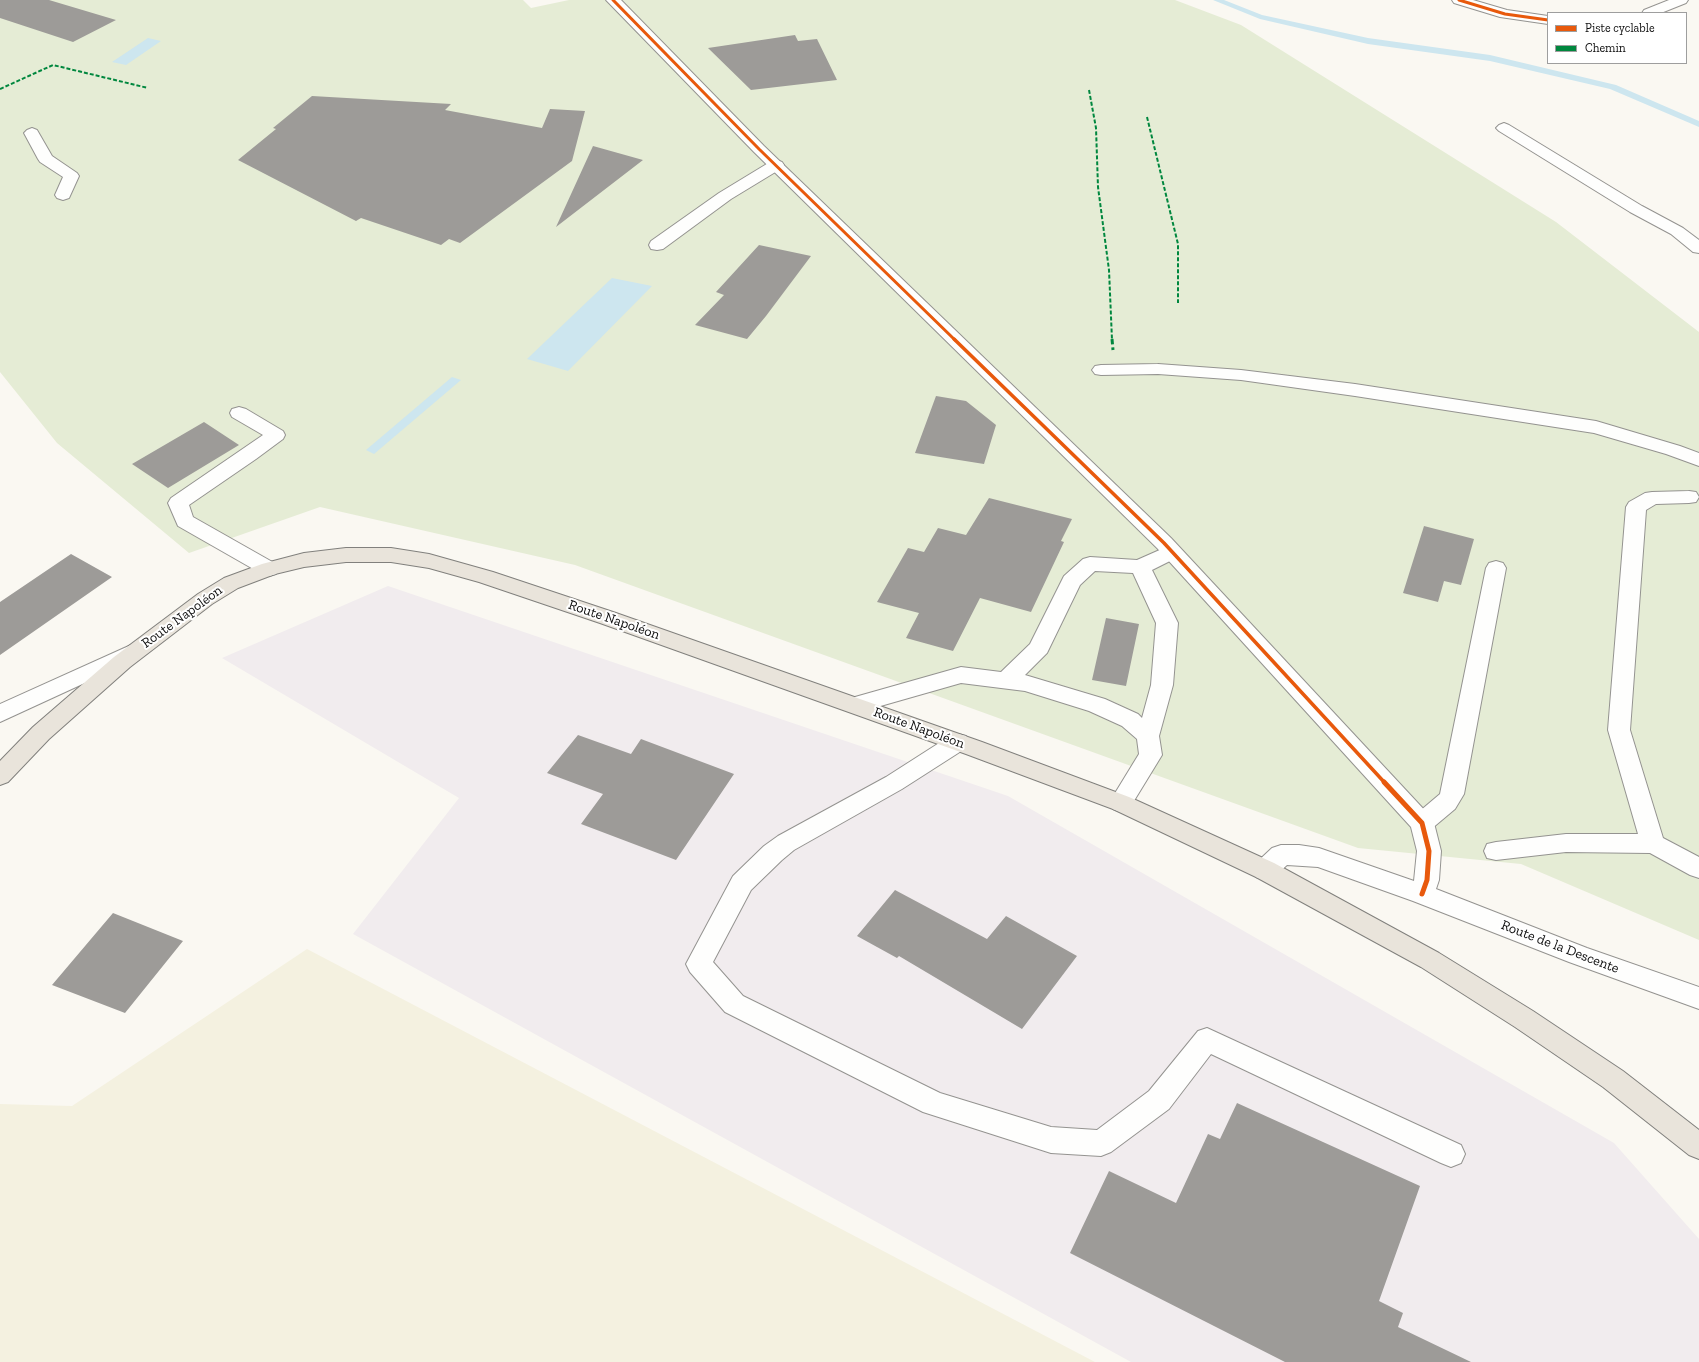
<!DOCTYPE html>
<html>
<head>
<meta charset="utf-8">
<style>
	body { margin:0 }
	#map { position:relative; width:1699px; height:1362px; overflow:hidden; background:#faf8f2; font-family:"Zilla Slab",serif }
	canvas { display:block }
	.legend { position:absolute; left:1547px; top:12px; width:140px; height:52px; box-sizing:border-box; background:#fff; border:1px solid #9e9e9e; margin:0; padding:5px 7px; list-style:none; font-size:12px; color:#0d0d0d }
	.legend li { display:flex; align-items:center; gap:8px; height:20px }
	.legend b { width:20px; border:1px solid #9e9e9e }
</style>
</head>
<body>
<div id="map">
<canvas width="1699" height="1362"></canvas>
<ul class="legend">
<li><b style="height:5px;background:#e8590c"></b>Piste cyclable</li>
<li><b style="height:5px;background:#00873e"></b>Chemin</li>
</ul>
</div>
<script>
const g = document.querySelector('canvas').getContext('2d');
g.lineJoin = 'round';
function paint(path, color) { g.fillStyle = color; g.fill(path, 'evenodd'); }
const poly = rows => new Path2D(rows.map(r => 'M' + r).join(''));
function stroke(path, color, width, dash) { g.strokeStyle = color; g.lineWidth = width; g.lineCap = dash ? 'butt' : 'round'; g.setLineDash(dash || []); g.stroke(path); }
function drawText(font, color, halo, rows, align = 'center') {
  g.font = font + ' "Zilla Slab",serif'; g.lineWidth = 4; g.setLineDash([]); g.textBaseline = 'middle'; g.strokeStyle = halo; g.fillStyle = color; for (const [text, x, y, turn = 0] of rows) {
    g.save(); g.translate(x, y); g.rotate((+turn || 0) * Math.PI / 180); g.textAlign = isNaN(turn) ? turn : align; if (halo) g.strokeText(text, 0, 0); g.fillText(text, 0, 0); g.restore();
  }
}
const industrial = poly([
	[388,586,1008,796,1614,1143,1699,1239,1699,1362,1131,1362,353,934,459,798,222,658]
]);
const farmland = poly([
	[307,949,1095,1362,0,1362,0,1104,72,1106]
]);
const green = poly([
	[0,0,523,0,531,8,569,0,1175,0,1241,25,1556,222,1699,332,1699,940,1521,864,1358,848,575,565,320,507,189,553,57,443,0,372]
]);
const water = poly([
	[148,38,161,41,126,65,112,62],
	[612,278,652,286,568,371,527,359],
	[452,377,461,380,374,454,366,450]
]);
const stream = poly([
	[1213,0,1224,0,1262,15,1368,38,1490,55,1616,85,1699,121,1699,127,1610,89,1490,61,1368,44,1260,19,1213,0]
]);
const building = poly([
	[0,0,49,0,116,20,73,42,0,18],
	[795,35,798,41,817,39,837,80,751,90,708,48],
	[312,96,451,104,445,110,542,128,550,109,585,111,572,161,460,243,449,239,441,245,361,218,356,221,238,160,276,129,273,128],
	[593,146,643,160,556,227],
	[759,245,811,256,766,316,747,339,695,325,724,295,716,292],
	[936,396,966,401,996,425,984,464,915,453],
	[204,422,239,445,168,488,132,464],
	[989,498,1072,519,1061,541,1064,542,1031,612,980,598,953,651,906,638,919,613,877,602,908,548,924,552,938,528,966,535],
	[1424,526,1474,539,1461,585,1444,581,1438,602,1403,593],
	[71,554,112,577,0,655,0,602],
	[1106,618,1139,624,1126,686,1092,680],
	[578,735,631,754,641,739,734,774,676,860,581,824,603,794,547,773],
	[895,890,987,939,1006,916,1077,956,1022,1029,899,956,897,958,857,936],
	[113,913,183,941,125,1013,52,985],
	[1237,1103,1420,1186,1379,1301,1403,1313,1398,1327,1471,1362,1285,1362,1070,1253,1109,1171,1176,1203,1208,1134,1220,1139]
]);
const lane = poly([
	[1504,123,1509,125,1642,206,1683,228,1699,240,1699,253,1693,252,1671,234,1630,212,1499,131,1496,128,1499,125,1504,123],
	[32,128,37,130,52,156,77,173,79,176,69,198,63,200,57,198,55,195,63,177,40,162,38,159,24,133,27,130,32,128],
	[776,160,782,162,784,165,782,168,731,199,663,249,657,250,651,249,649,245,651,241,719,193,770,162,776,160],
	[1158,364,1241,370,1355,384,1596,421,1680,446,1699,453,1699,466,1666,454,1594,433,1355,396,1241,380,1158,374,1101,375,1095,374,1092,370,1095,366,1101,365,1158,364],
	[239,407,246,409,283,431,285,435,283,439,256,459,189,505,193,517,276,564,279,569,276,574,269,576,262,574,178,526,168,503,171,498,263,435,232,417,230,413,232,409,239,407],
	[1689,491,1696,492,1699,497,1696,502,1689,503,1656,504,1646,510,1630,730,1663,838,1699,857,1699,878,1690,875,1650,853,1566,852,1496,860,1487,858,1484,851,1487,844,1496,842,1566,834,1638,834,1608,730,1626,507,1629,502,1645,493,1652,492,1689,491],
	[1171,545,1178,547,1181,552,1178,557,1152,570,1178,623,1173,685,1159,736,1162,755,1129,809,1121,812,1113,809,1109,803,1139,754,1137,739,1122,726,1089,711,1025,691,961,683,856,713,848,711,845,705,848,699,961,667,1001,672,1030,644,1064,576,1083,559,1090,557,1137,560,1171,545],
	[1095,571,1133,573,1156,623,1151,685,1142,718,1138,714,1105,699,1025,675,1047,653,1080,585,1095,571],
	[1496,561,1503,563,1506,568,1464,794,1455,809,1430,830,1422,832,1414,830,1410,823,1414,816,1440,794,1486,568,1489,563,1496,561],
	[131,645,139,648,142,653,139,658,0,722,0,704,131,645],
	[958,734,966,736,969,742,966,748,902,789,794,850,782,860,751,890,713,962,743,996,940,1093,1051,1127,1097,1130,1149,1091,1198,1031,1207,1028,1461,1145,1465,1154,1461,1163,1451,1167,1441,1163,1211,1054,1169,1109,1111,1152,1101,1156,1051,1153,923,1112,725,1012,690,972,686,964,733,876,764,846,778,836,886,777,950,736,958,734]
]);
const street = poly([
	[606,0,621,0,764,146,1171,538,1430,816,1434,823,1441,851,1439,880,1436,889,1587,948,1699,987,1699,1009,1569,962,1413,901,1318,867,1287,865,1274,877,1265,880,1256,877,1253,870,1256,863,1272,848,1281,845,1299,845,1319,848,1414,881,1417,851,1411,827,1157,548,754,152,606,0],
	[1452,0,1473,0,1507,10,1548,16,1548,24,1500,17,1454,3,1452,0],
	[1669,0,1688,0,1686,3,1661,13,1642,13,1644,10,1669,0]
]);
const primary = poly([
	[346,548,391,548,429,554,493,572,616,613,982,742,1129,797,1274,863,1439,953,1533,1011,1623,1071,1699,1130,1699,1159,1689,1155,1603,1087,1515,1027,1421,967,1256,877,1113,809,966,754,600,623,479,582,429,568,391,562,346,562,304,567,275,574,238,588,212,604,130,667,49,739,8,782,0,785,0,761,33,727,114,657,198,594,224,578,262,564,304,553,346,548]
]);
const quietFar1 = poly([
	[0,89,53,65,148,88],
	[1089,90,1096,128,1098,187,1109,270,1112,340],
	[1147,117,1178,244,1178,303]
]);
const quiet = poly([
	[1112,339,1113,350]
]);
const cyclewayFar2 = poly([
	[613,0,759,149,955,340],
	[1459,0,1505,14,1548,20]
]);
const cyclewayFar1 = poly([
	[954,339,1164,543,1385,783]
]);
const cycleway = poly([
	[1384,782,1422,823,1429,851,1427,880,1422,894]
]);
const streetNames = [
	["Route Napoléon",182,617,-36],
	["Route Napoléon",614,620,19],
	["Route Napoléon",919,728,20],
	["Route de la Descente",1560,947,21]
];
paint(industrial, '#f1ecee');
paint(farmland, '#f4f1e0');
paint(green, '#e5ecd5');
paint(water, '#cde6ef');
paint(stream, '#cde6ef');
paint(building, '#9d9b98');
stroke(lane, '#949390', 2);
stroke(street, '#949390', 2);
stroke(primary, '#81807d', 2);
paint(lane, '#fefefd');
paint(street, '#fefefd');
paint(primary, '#e9e4db');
stroke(quietFar1, '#00873e', 2, [4, 2]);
stroke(quiet, '#00873e', 3, [5.5, 3]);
stroke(cyclewayFar2, '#e8590c', 3);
stroke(cyclewayFar1, '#e8590c', 3.5);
stroke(cycleway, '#e8590c', 5);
drawText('14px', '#0d0d0d', '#fff', streetNames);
</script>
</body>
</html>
